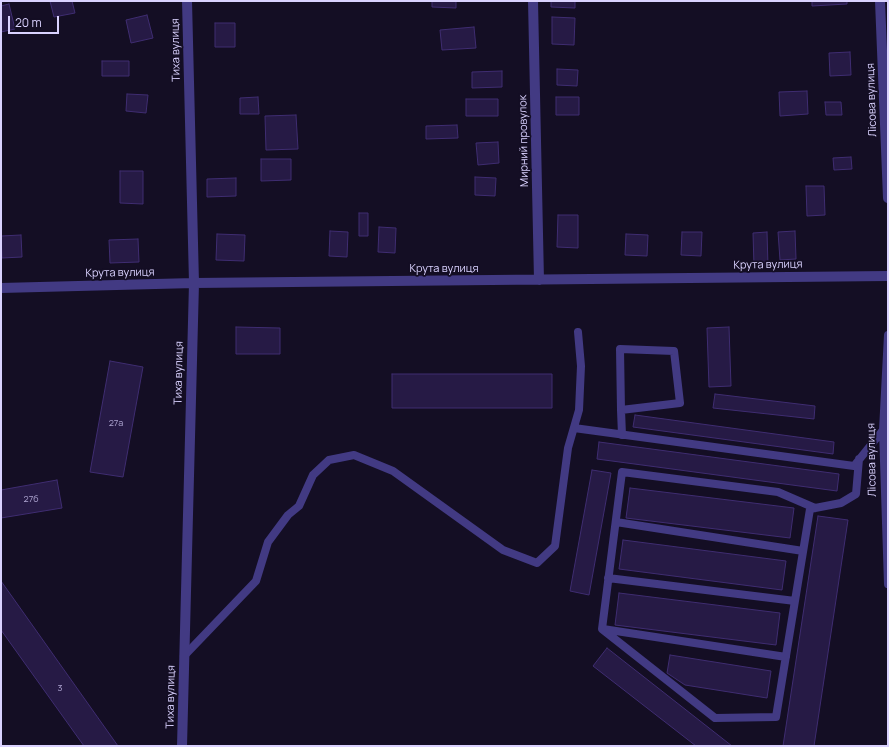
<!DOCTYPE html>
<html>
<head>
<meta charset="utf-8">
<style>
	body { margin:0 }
	#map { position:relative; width:889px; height:747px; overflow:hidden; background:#140e24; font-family:Manrope,sans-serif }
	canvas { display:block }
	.frame { position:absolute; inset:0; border:2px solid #dad2ff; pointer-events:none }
	.scale { position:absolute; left:8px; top:16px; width:51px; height:18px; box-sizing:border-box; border:2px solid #dad2ff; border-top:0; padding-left:5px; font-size:12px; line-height:14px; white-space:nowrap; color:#dad2ff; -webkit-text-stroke:3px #140e24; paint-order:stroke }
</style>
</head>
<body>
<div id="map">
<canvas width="889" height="747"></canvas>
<div class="frame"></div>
<div class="scale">20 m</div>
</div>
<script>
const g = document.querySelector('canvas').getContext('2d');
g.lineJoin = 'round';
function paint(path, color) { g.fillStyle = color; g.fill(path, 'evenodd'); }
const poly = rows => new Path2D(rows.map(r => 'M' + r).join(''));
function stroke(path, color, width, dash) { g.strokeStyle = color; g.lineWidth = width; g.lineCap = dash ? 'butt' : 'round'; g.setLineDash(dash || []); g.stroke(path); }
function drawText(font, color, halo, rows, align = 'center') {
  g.font = font + ' Manrope,sans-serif'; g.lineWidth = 3.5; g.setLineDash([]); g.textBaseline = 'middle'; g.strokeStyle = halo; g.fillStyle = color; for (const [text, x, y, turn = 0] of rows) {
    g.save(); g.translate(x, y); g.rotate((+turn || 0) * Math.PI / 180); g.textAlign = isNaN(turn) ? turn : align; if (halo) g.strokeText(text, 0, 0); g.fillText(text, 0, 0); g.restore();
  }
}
const building = poly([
	[50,1,72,1,75,13,54,17,50,1],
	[432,1,456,1,456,8,432,7,432,1],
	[551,1,575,1,575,8,551,7,551,1],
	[812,1,847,1,847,4,812,6,812,1],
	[9,4,15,29,1,32,1,6,9,4],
	[147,15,153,38,131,43,126,20,147,15],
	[552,17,575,18,574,45,552,44,552,17],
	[215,23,235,23,235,47,215,47,215,23],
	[474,27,476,48,442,50,440,30,474,27],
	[850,52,851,75,830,76,829,53,850,52],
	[102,61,129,61,129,76,102,76,102,61],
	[557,69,578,70,577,86,557,85,557,69],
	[502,71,502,87,472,88,472,72,502,71],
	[807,91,808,114,780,116,779,92,807,91],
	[127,94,148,95,146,113,126,111,127,94],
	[258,97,259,114,240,114,240,98,258,97],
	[556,97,579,97,579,115,556,115,556,97],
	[466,99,498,99,498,116,466,116,466,99],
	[825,102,841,102,842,115,826,115,825,102],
	[296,115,298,149,266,150,265,116,296,115],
	[457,125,458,138,426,139,426,126,457,125],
	[498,142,499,163,478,165,476,143,498,142],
	[851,157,852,169,834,170,833,158,851,157],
	[261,159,291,159,291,180,261,181,261,159],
	[120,171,143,171,143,204,120,203,120,171],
	[475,177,496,178,495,196,475,195,475,177],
	[236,178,236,196,207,197,207,179,236,178],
	[806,186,824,186,825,215,807,216,806,186],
	[359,213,368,213,368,236,359,236,359,213],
	[558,215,578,215,578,248,557,247,558,215],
	[379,227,396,228,395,253,378,252,379,227],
	[330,231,348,232,347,257,329,256,330,231],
	[795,231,796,259,780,260,778,232,795,231],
	[682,232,702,232,701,256,681,255,682,232],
	[767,232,768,266,754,266,753,233,767,232],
	[217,234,245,235,244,261,216,260,217,234],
	[626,234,648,235,647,256,625,255,626,234],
	[21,235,22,257,2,258,1,236,21,235],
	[138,239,139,262,110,263,109,240,138,239],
	[236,327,280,328,280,354,236,354,236,327],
	[729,327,731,386,709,387,707,328,729,327],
	[110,361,143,367,123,477,90,472,110,361],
	[392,374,552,374,552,408,392,408,392,374],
	[715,394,815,406,814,419,713,408,715,394],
	[635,415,834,442,833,454,633,427,635,415],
	[599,442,839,474,837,491,597,459,599,442],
	[592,470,611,473,589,595,570,591,592,470],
	[57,480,62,508,1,518,1,490,57,480],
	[630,488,794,508,790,538,626,518,630,488],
	[818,516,848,520,814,746,783,746,818,516],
	[623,540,786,561,782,590,619,569,623,540],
	[1,581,118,746,84,746,1,630,1,581],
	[619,593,780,613,776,645,615,625,619,593],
	[607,648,732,746,696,746,593,666,607,648],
	[670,655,771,671,767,698,685,685,667,673,670,655]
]);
const lane = poly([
	[888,335,883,430,888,584],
	[621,410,680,403,674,351,620,349,621,410,622,435],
	[574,428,854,466,883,430],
	[815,508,778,492,622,472,602,629,715,718,776,717,810,509,841,503,856,494,859,459],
	[616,522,803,551],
	[608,578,795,601],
	[603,629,786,657],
	[184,656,256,581,268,542,288,515,299,506,313,475,329,460,354,455,393,471,503,550,537,563,555,546,568,448,579,410,581,366,578,332]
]);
const street = poly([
	[533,1,539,280],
	[880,1,888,198],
	[1,288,194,283,888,276],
	[182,746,194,283,187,1]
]);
const numberNames = [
	["27а",116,423],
	["27б",31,499],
	["3",60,688]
];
const streetNames = [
	["Тиха вулиця",176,50,-91],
	["Лісова вулиця",872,100,-92],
	["Мирний провулок",524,141,-91],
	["Крута вулиця",768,265,-1],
	["Крута вулиця",444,269],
	["Крута вулиця",120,273,-1],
	["Тиха вулиця",179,373,-89],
	["Лісова вулиця",872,460,-91],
	["Тиха вулиця",171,697,-89]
];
paint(building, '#261a45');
stroke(building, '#3f2d71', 1);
stroke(lane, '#423a83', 8);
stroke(street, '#423a83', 10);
drawText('9px', '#ada4d0', null, numberNames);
drawText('11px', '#dad2ff', '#140e24', streetNames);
</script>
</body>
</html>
